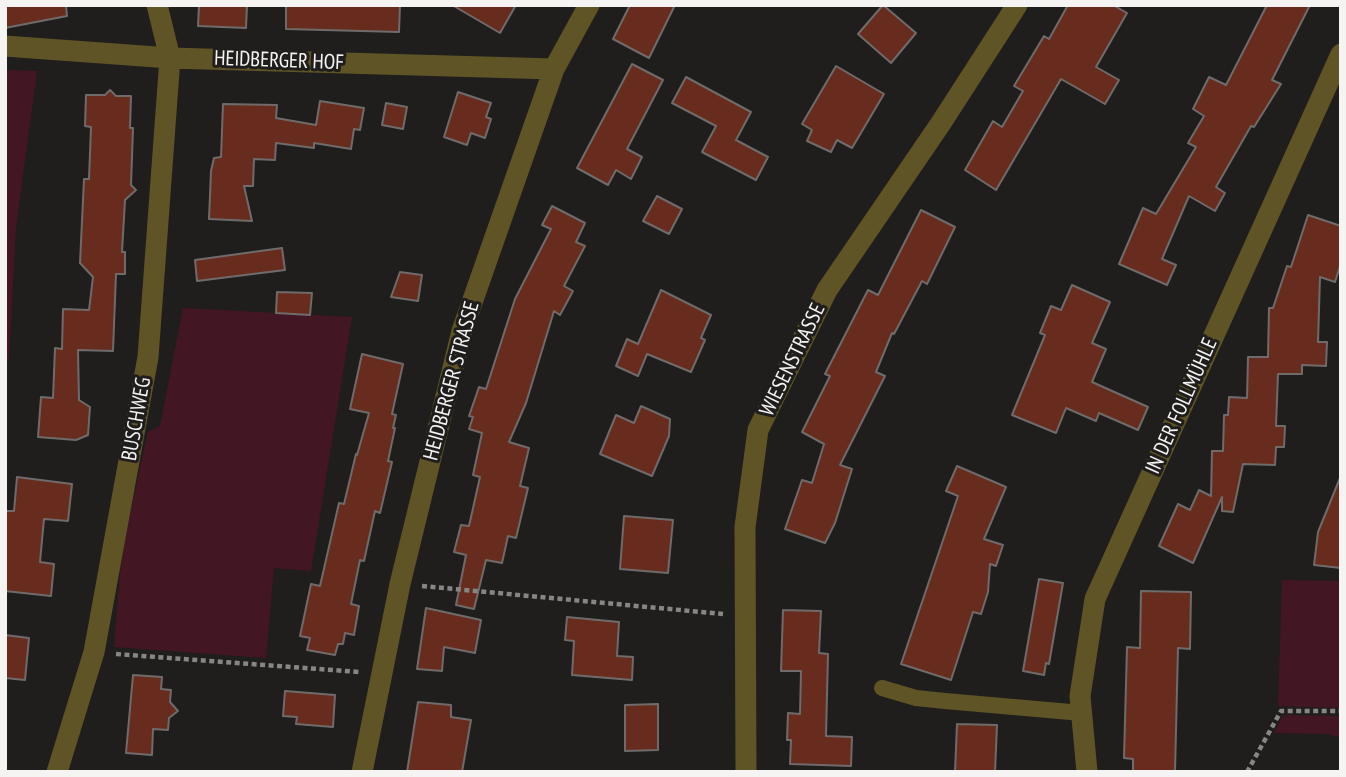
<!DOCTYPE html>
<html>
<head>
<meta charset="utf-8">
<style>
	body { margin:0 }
	#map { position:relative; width:1346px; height:777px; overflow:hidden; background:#1f1e1c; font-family:"PT Sans Narrow",sans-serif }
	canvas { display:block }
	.frame { position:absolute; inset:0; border:7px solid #f5f4f2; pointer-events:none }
</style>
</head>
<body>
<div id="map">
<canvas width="1346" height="777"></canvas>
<div class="frame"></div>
</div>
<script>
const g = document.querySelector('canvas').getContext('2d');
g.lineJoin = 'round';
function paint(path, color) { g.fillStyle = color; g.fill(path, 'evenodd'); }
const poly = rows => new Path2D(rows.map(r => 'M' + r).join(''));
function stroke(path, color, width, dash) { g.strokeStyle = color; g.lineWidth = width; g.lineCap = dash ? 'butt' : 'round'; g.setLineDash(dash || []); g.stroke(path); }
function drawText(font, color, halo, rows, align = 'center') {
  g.font = font + ' "PT Sans Narrow",sans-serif'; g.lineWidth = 6; g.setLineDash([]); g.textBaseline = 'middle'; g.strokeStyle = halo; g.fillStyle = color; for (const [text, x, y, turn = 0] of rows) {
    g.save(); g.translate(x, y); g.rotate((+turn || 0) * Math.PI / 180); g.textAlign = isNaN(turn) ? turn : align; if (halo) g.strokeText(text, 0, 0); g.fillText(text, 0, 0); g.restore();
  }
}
const green = poly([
	[5,70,37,71,16,228,9,360,5,360],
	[183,308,352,317,311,571,274,568,266,658,114,647,120,574,126,532,148,432,160,426],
	[1282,580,1341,581,1341,708,1278,706],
	[1283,715,1341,716,1341,738,1328,734,1274,733]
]);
const building = poly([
	[5,5,66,5,67,16,5,28,5,5],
	[199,5,247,5,246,28,198,26,199,5],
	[286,5,400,5,399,32,286,29,286,5],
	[452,5,516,5,500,33,452,5],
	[630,5,675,5,649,58,613,39,630,5],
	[883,5,916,33,891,63,858,34,883,5],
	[1068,5,1113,5,1127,13,1096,67,1119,80,1105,104,1061,79,996,190,965,170,993,121,1002,127,1023,91,1014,86,1044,36,1049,39,1068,5],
	[1267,5,1310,5,1272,80,1281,84,1254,127,1251,126,1216,187,1225,193,1215,211,1189,196,1162,259,1176,265,1167,285,1119,264,1143,208,1156,214,1196,147,1188,143,1204,116,1193,109,1209,77,1226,85,1267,5],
	[632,64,663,80,627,149,642,157,631,179,616,170,608,185,577,168,632,64],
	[836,66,884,94,852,148,837,140,831,152,807,141,812,130,802,124,836,66],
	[686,77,751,112,736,140,768,157,756,180,702,152,716,126,672,103,686,77],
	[110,90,116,96,131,96,130,128,133,128,131,185,136,190,125,200,122,252,125,252,125,274,116,274,113,351,78,350,79,400,90,407,88,435,76,440,38,437,41,397,53,398,55,348,62,349,63,309,89,310,93,277,80,263,84,179,89,179,91,127,85,126,86,95,105,95,110,90],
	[458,92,491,103,486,117,491,119,485,138,471,133,467,145,444,137,458,92],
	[320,101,364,108,360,130,354,129,351,149,314,143,314,148,276,143,275,160,254,159,253,186,244,186,252,221,209,219,211,171,214,158,221,157,223,104,277,105,276,118,316,125,320,101],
	[386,103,407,107,403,129,382,125,386,103],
	[657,196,682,209,669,234,643,221,657,196],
	[552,206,585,223,576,242,585,246,564,286,573,291,560,315,554,311,526,403,509,442,529,448,520,486,528,488,516,538,508,536,502,563,486,560,474,609,456,605,466,555,454,552,461,525,469,526,480,477,473,475,482,433,469,429,473,417,469,416,479,387,486,389,515,299,551,229,542,225,552,206],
	[921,210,955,227,927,284,922,281,894,334,892,333,876,372,885,376,840,465,852,469,835,523,825,543,785,529,802,480,812,483,824,444,802,432,830,376,825,374,868,290,878,295,921,210],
	[1308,215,1341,226,1341,263,1335,282,1320,277,1318,342,1327,342,1326,366,1302,365,1302,374,1278,374,1276,426,1285,426,1284,447,1276,447,1275,465,1243,464,1233,512,1222,511,1222,497,1193,563,1159,546,1178,504,1190,510,1199,490,1211,496,1212,451,1223,451,1224,415,1228,415,1229,397,1247,398,1248,357,1268,357,1269,308,1273,308,1287,266,1291,267,1308,215],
	[282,248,285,270,197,281,195,260,282,248],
	[400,272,422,275,418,301,391,297,400,272],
	[1072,285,1110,302,1092,343,1106,349,1092,382,1148,407,1138,430,1099,413,1096,421,1066,408,1056,433,1012,415,1045,335,1040,333,1051,306,1061,310,1072,285],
	[661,290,711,315,701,338,705,340,691,372,647,354,638,376,616,366,627,339,638,344,661,290],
	[277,292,312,293,310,315,276,313,277,292],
	[362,354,403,364,392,414,396,415,393,428,395,428,388,461,392,462,380,513,375,511,364,561,360,560,351,604,359,606,354,635,345,633,343,644,338,644,335,655,307,650,310,638,300,636,311,584,320,586,339,503,344,504,356,454,357,455,369,413,350,409,362,354],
	[641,406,670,419,669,436,652,476,600,454,616,415,634,423,641,406],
	[957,466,1006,487,984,539,1003,545,996,566,990,564,988,592,981,614,973,612,951,680,901,664,958,496,946,491,957,466],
	[17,477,72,484,68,521,44,519,40,562,54,564,51,596,5,591,5,511,14,511,17,477],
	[1340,478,1341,568,1314,565,1318,532,1340,478],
	[624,516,673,520,668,573,620,569,624,516],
	[1039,579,1063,583,1049,664,1046,663,1044,675,1023,671,1039,579],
	[1141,591,1191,592,1190,649,1178,648,1175,772,1133,772,1133,759,1124,758,1127,647,1140,648,1141,591],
	[426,608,481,620,475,653,444,647,442,671,417,669,426,608],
	[783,610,821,611,819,653,828,654,826,736,852,737,851,766,790,764,791,740,787,740,788,713,800,714,801,671,781,671,783,610],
	[567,617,619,622,617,656,633,657,632,680,572,675,574,641,565,640,567,617],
	[5,635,29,638,25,680,5,678,5,635],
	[133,675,162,677,161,689,171,690,170,702,178,711,169,718,168,730,153,729,152,755,126,753,133,675],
	[285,691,335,695,333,727,296,724,297,717,283,716,285,691],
	[418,702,451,705,451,717,471,720,462,772,407,772,418,702],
	[658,704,658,750,625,751,625,705,658,704],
	[957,724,997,725,995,772,955,772,957,724]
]);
const path = poly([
	[422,586,723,614],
	[116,654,359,672],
	[1247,772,1281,711,1341,711]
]);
const service = poly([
	[882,688,916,698,945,701,1082,713]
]);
const minor = poly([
	[5,46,170,58,554,69],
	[57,772,94,652,148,357,170,58,157,5],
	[362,772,400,584,462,331,554,69,589,5],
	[746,772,745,527,758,430,827,290,941,123,1017,5],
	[1087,772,1080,696,1095,599,1341,54]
]);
const streetNames = [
	["HEIDBERGER HOF",279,61,2],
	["WIESENSTRASSE",793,360,-64],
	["HEIDBERGER STRASSE",452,381,-75],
	["IN DER FOLLMÜHLE",1182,406,-66],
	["BUSCHWEG",137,419,-80]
];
paint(green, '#431623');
paint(building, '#672c1d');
stroke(building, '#6f6b6b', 2);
stroke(path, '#878684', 4.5, [5, 3.5]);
stroke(service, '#5f5426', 16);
stroke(minor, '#5f5426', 21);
drawText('21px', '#f5f4f2', '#1f1e1c', streetNames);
</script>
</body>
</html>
